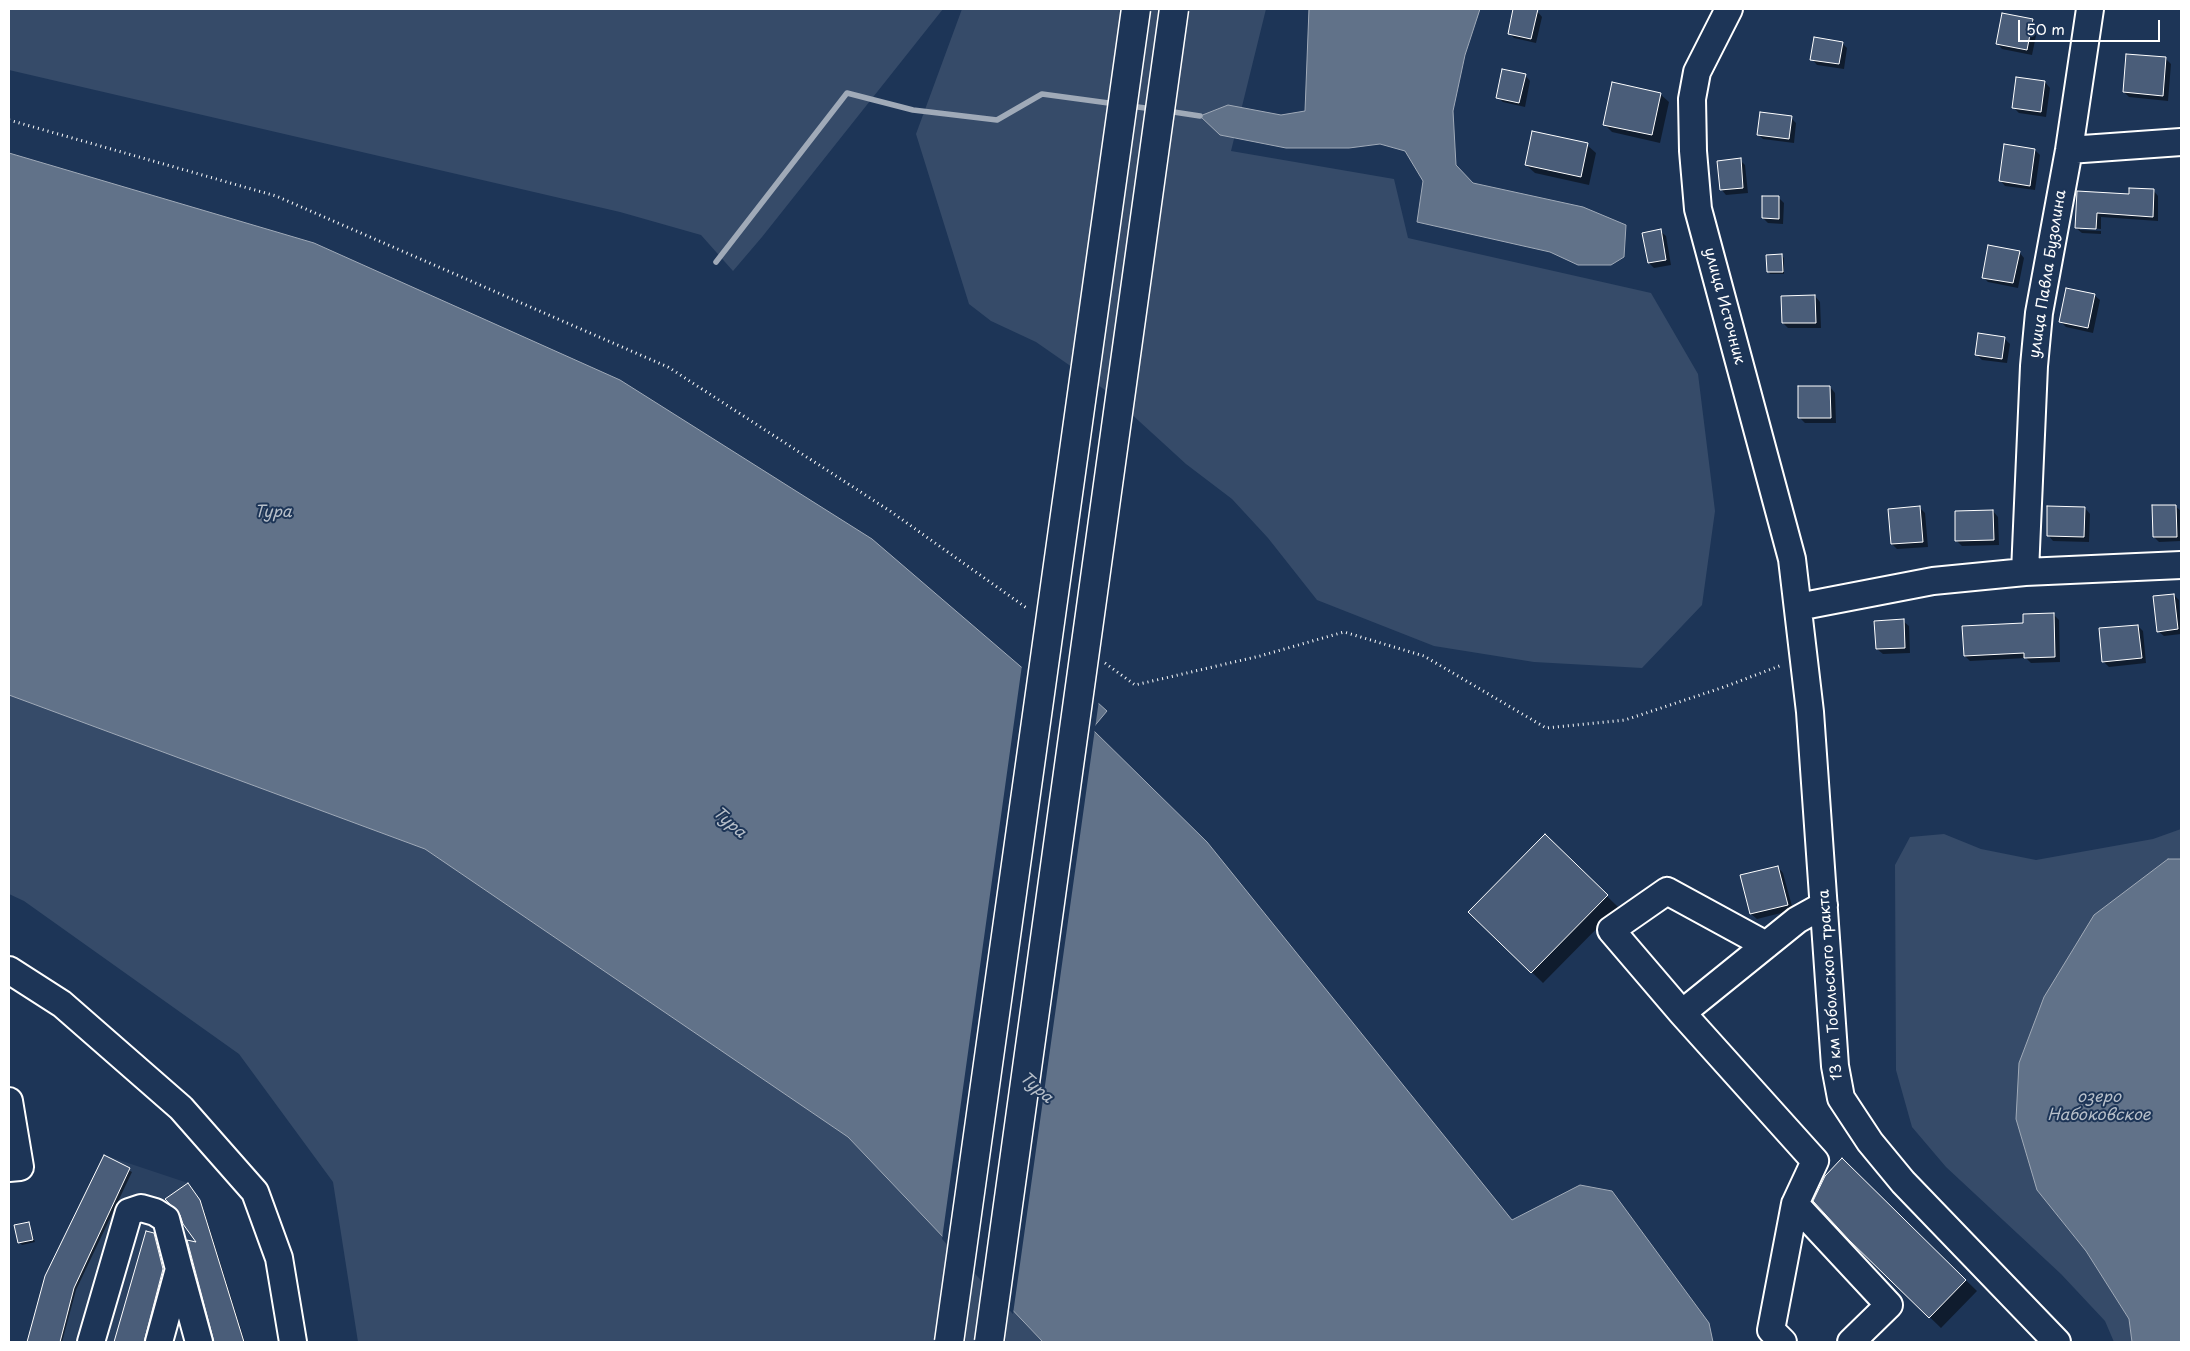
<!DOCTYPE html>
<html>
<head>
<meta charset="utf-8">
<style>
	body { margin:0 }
	#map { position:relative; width:2190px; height:1351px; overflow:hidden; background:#1d3557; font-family:"Playpen Sans",sans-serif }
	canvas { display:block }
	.frame { position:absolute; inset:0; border:10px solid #fff; pointer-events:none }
	.scale { position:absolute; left:2018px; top:20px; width:142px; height:22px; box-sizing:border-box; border:2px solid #fff; border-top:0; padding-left:6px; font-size:15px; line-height:18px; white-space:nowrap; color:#fff; -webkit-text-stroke:4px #1d3557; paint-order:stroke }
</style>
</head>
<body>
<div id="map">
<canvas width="2190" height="1351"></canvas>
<div class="frame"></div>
<div class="scale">50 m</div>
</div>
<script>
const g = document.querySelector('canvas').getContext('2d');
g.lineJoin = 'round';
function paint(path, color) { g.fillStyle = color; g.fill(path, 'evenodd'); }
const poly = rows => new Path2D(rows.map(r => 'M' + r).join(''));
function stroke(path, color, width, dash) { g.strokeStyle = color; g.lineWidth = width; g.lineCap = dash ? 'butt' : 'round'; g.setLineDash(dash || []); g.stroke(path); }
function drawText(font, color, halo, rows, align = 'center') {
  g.font = font + ' "Playpen Sans",sans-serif'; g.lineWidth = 4; g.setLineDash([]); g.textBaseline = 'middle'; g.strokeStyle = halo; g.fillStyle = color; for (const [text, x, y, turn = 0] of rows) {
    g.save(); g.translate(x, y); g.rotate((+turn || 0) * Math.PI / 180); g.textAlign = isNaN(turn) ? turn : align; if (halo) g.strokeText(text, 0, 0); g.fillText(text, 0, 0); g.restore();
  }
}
const built = poly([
	[104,1155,188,1183,200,1200,244,1342,27,1342,45,1276]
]);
const green = poly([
	[9,9,943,9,762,237,733,271,701,235,620,212,9,70],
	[962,9,1266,9,1231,151,1394,179,1408,238,1651,293,1698,374,1715,511,1702,605,1642,668,1534,662,1434,646,1317,600,1268,538,1232,499,1186,464,1105,390,1036,342,991,321,969,304,916,134],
	[9,695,425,849,848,1137,1043,1342,358,1342,333,1182,239,1054,24,901,9,894],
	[2181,829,2181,859,2167,859,2037,1190,2086,1251,2129,1319,2132,1342,2114,1342,2105,1321,2061,1274,1946,1167,1912,1127,1896,1070,1895,865,1910,837,1944,834,1981,849,2036,860,2153,839]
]);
const water = poly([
	[1309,9,1480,9,1465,55,1453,111,1456,165,1473,183,1583,207,1626,225,1624,257,1611,265,1578,265,1550,252,1417,222,1423,181,1405,151,1380,144,1349,148,1286,148,1220,135,1200,116,1228,105,1281,115,1305,111,1309,9],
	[9,153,314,243,620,380,872,539,1062,702,1077,684,1107,711,1092,729,1207,842,1512,1220,1580,1185,1612,1191,1709,1323,1713,1342,1043,1342,848,1137,425,849,9,695,9,153],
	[2168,859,2181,859,2181,1342,2132,1342,2129,1319,2086,1251,2037,1190,2016,1119,2019,1063,2044,997,2094,915,2168,859]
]);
const pier = poly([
	[1022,665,1062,699,1075,683,1079,682,1099,700,1013,1314,942,1239]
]);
const shadow = poly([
	[1514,9,1537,11,1542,17,1536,43,1514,38,1509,33],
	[2003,14,2033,20,2038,26,2032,55,2002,49,1997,43],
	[1842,43,1847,48,1844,69,1817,65,1812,59],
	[2166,59,2171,64,2168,101,2129,97,2124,92],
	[1525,75,1530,81,1525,107,1503,102,1497,97],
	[2045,82,2050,88,2046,117,2019,113,2013,107],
	[1660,94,1669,102,1660,143,1612,132,1604,124],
	[1791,118,1796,123,1794,143,1763,139,1758,134],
	[1587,145,1596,153,1589,185,1535,173,1526,165],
	[2035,150,2040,155,2035,190,2005,186,2000,180],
	[1740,160,1745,165,1748,193,1726,195,1721,189],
	[2153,190,2158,196,2158,221,2101,217,2101,229,2080,227,2080,230,2101,231,2101,234,2082,233,2076,228,2078,192,2130,195],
	[1779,198,1784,203,1783,224,1768,223,1763,218],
	[1660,231,1666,236,1671,265,1654,268,1649,263],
	[2019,252,2024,258,2018,288,1988,282,1983,277],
	[1782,256,1784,258,1784,274,1770,274,1768,271],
	[2094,295,2100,300,2093,333,2066,327,2061,322],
	[1815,296,1820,302,1821,328,1788,328,1783,323],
	[1979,335,2005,339,2010,344,2007,363,1982,360,1976,354],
	[1830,387,1835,393,1836,423,1805,423,1800,418],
	[2175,506,2181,511,2181,541,2159,542,2154,537],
	[1920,508,1925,513,1928,547,1897,549,1892,544],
	[2085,508,2090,514,2089,542,2053,541,2048,535],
	[1993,511,1998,517,1999,545,1962,546,1957,541],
	[2174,595,2179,600,2181,634,2164,636,2158,631],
	[2053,614,2059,620,2060,662,2031,663,2026,658,1970,661,1965,656,2024,624],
	[1903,621,1909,626,1910,653,1883,654,1877,649],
	[2138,626,2143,631,2146,663,2109,667,2103,661],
	[1545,835,1618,907,1543,983,1470,912],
	[1778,867,1783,873,1793,910,1757,919,1751,914,1742,876],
	[104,1157,132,1172,76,1290,62,1342,28,1342,46,1277],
	[1842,1160,1977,1291,1941,1328,1850,1240],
	[191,1187,202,1204,245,1342,217,1342,189,1242,199,1244],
	[28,1223,35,1242,22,1245,20,1243],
	[147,1233,156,1237,165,1272,146,1342,116,1342]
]);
const stream = poly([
	[1130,106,1153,109],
	[1167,111,1200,116],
	[716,262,847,93,913,110,997,120,1042,94,1116,104]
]);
const building = poly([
	[1513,9,1538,9,1531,39,1508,34,1513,9],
	[2002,13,2033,19,2027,50,1996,44,2002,13],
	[1814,37,1843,42,1839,64,1810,60,1814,37],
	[2126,54,2166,57,2163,96,2123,92,2126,54],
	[1502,69,1526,74,1519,103,1496,98,1502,69],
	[2016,77,2045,81,2041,112,2012,108,2016,77],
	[1612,82,1661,93,1652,135,1603,125,1612,82],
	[1760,112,1792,116,1789,139,1757,135,1760,112],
	[1532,131,1588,143,1581,177,1525,165,1532,131],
	[2004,144,2035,149,2030,186,1999,181,2004,144],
	[1741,158,1743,188,1720,190,1717,161,1741,158],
	[2129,188,2154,189,2153,217,2097,213,2096,229,2075,228,2077,191,2129,194,2129,188],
	[1762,196,1779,196,1779,219,1762,218,1762,196],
	[1661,229,1666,260,1648,263,1642,233,1661,229],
	[1988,245,2020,251,2013,283,1982,278,1988,245],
	[1782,254,1783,272,1767,272,1766,255,1782,254],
	[2066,288,2095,294,2088,328,2059,322,2066,288],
	[1815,295,1816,323,1782,323,1781,296,1815,295],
	[1978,333,2005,337,2002,359,1975,355,1978,333],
	[1798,386,1830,386,1831,418,1798,418,1798,386],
	[2152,505,2176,505,2177,537,2153,537,2152,505],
	[1920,506,1923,542,1891,544,1888,509,1920,506],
	[2047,506,2085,507,2084,537,2047,536,2047,506],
	[1993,510,1994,540,1955,541,1955,511,1993,510],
	[2174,594,2178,629,2157,632,2153,596,2174,594],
	[2054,613,2055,657,2024,658,2024,653,1964,656,1962,626,2023,623,2023,614,2054,613],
	[1904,619,1905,648,1876,649,1874,621,1904,619],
	[2138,625,2142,658,2102,662,2099,628,2138,625],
	[1545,834,1608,895,1531,973,1468,912,1545,834],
	[1778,866,1788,905,1750,914,1740,875,1778,866],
	[104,1155,130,1168,74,1288,60,1342,27,1342,45,1276,104,1155],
	[1842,1158,1966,1280,1929,1318,1849,1240,1813,1201,1825,1176,1842,1158],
	[188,1183,200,1200,244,1342,214,1342,187,1240,196,1242,183,1224,180,1215,165,1199,188,1183],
	[29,1222,33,1240,18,1243,14,1225,29,1222],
	[146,1231,154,1233,163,1269,144,1342,114,1342,146,1231]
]);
const path = poly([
	[9,120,276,196,668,367,890,511,1028,609],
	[1105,663,1135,685,1260,656,1344,632,1424,656,1546,728,1625,720,1724,687,1782,665]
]);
const minor = poly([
	[1729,9,1697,72,1692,99,1693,151,1698,209,1792,559,1810,712,1835,1066,1841,1098,1870,1142,1903,1182,2057,1342],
	[2069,150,2181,142],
	[2025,572,2034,366,2039,313,2069,150,2090,9],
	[1798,607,1933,581,2025,572,2181,565],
	[9,970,62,1004,181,1108,255,1192,279,1258,293,1342],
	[1682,1013,1611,930,1667,891,1766,945],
	[9,1101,20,1167,9,1168],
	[1795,1204,1889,1305,1851,1342],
	[179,1269,199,1342],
	[91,1342,129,1212,141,1208,155,1212,166,1219,179,1269,159,1342],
	[1783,1342,1771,1330,1795,1204,1815,1161,1682,1013,1797,920,1824,905]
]);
const highwayBridge = poly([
	[949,1342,1136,9],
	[989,1342,1174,9]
]);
const streetNames = [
	["улица Павла Бузолина",2048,274,-81],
	["улица Источник",1724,306,75],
	["13 км Тобольского тракта",1831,985,-94]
];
const waterNames = [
	["Тура",273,513],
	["Тура",729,823,41],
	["Тура",1036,1088,41],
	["озеро",2099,1098],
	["Набоковское",2099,1116]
];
paint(built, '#2a4161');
paint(green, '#364b69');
paint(water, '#617289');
stroke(water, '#a0aab8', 1);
paint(pier, '#1d3557');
paint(shadow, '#0007');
stroke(stream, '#a0aab8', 5.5);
paint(building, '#4a5d79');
stroke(building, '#fff', 1);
stroke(minor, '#fff', 30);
stroke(path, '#fff', 3, [1, 4]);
stroke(minor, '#1d3557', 26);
stroke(highwayBridge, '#fff', 31, []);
stroke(highwayBridge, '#1d3557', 28);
drawText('15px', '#fff', '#1d3557', streetNames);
drawText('italic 16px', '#b8c0ca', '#1d3557', waterNames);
</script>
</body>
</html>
